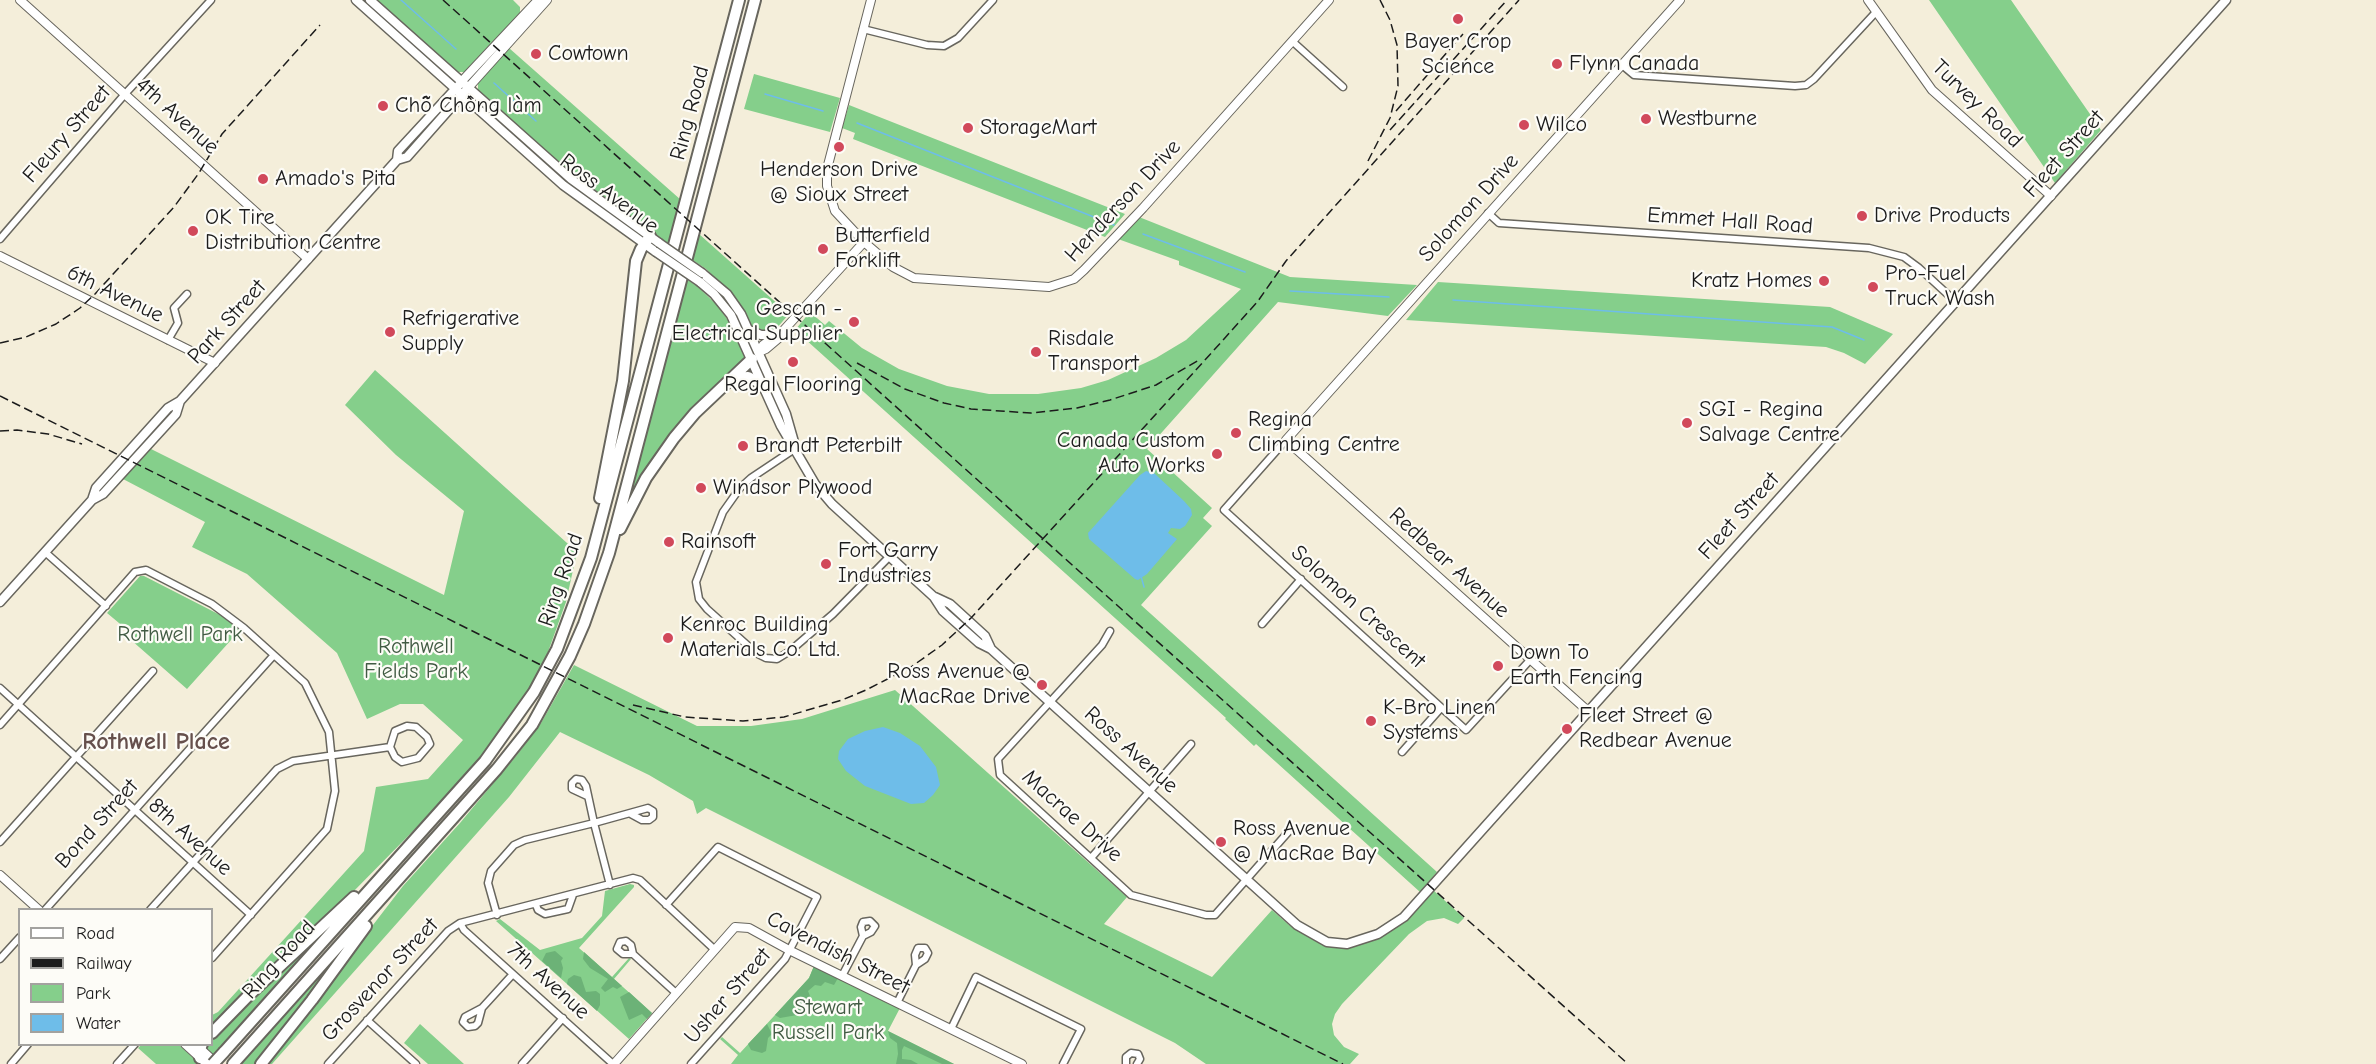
<!DOCTYPE html>
<html>
<head>
<meta charset="utf-8">
<style>
	body { margin:0 }
	#map { position:relative; width:2376px; height:1064px; overflow:hidden; background:#f4eeda; font-family:"Comic Neue",sans-serif }
	canvas { display:block }
	.legend { position:absolute; left:18px; top:908px; width:195px; height:138px; box-sizing:border-box; background:#fdfcf7; border:2px solid #a3a29f; margin:0; padding:8px 10px; list-style:none; font-size:18px; color:#1c1c1c }
	.legend li { display:flex; align-items:center; gap:12px; height:30px }
	.legend b { width:30px; border:2px solid #a3a29f }
</style>
</head>
<body>
<div id="map">
<canvas width="2376" height="1064"></canvas>
<ul class="legend">
<li><b style="height:8px;background:#fff"></b>Road</li>
<li><b style="height:8px;background:#1c1c1c"></b>Railway</li>
<li><b style="height:16px;background:#85cf8b"></b>Park</li>
<li><b style="height:16px;background:#6ebde9"></b>Water</li>
</ul>
</div>
<script>
const g = document.querySelector('canvas').getContext('2d');
g.lineJoin = 'round';
function paint(path, color) { g.fillStyle = color; g.fill(path, 'evenodd'); }
const poly = rows => new Path2D(rows.map(r => 'M' + r).join(''));
function stroke(path, color, width, dash) { g.strokeStyle = color; g.lineWidth = width; g.lineCap = dash ? 'butt' : 'round'; g.setLineDash(dash || []); g.stroke(path); }
function drawText(font, color, halo, rows, align = 'center') {
  g.font = font + ' "Comic Neue",sans-serif'; g.lineWidth = 4.5; g.setLineDash([]); g.textBaseline = 'middle'; g.strokeStyle = halo; g.fillStyle = color; for (const [text, x, y, turn = 0] of rows) {
    g.save(); g.translate(x, y); g.rotate((+turn || 0) * Math.PI / 180); g.textAlign = isNaN(turn) ? turn : align; if (halo) g.strokeText(text, 0, 0); g.fillText(text, 0, 0); g.restore();
  }
}
const green = poly([
	[376,0,513,0,520,7,520,13,464,72,456,72],
	[1929,0,2011,0,2101,130,2055,183],
	[509,48,681,200,668,245,562,168,478,91,478,82],
	[754,74,840,98,830,132,744,109],
	[849,105,1125,214,1105,237,853,139,855,133,842,128],
	[1139,217,1290,277,1417,285,1388,316,1278,302,1147,449,1212,508,1203,518,1212,526,1141,605,1437,872,1420,892,1256,744,1254,746,1225,719,1226,718,795,330,810,312,825,325,829,321,862,348,899,369,947,386,989,394,1038,394,1081,388,1108,380,1156,358,1186,340,1241,289,1179,265,1179,261,1118,239],
	[699,234,789,314,776,329,767,333,753,329,735,297,706,269,691,259],
	[685,278,698,287,717,305,730,323,746,358,693,406,657,452,637,483,631,498,628,496],
	[1438,282,1830,307,1893,334,1865,364,1844,353,1826,347,1406,320],
	[375,370,577,552,566,602,548,652,531,689,481,757,416,828,350,895,212,1026,212,1015,218,1012,364,851,376,787,428,779,463,740,423,704,400,704,367,719,337,653,247,574,192,547,205,522,123,479,151,449,444,595,464,511,396,455,345,405],
	[140,576,144,576,226,618,240,630,187,689,131,640,131,633,107,613],
	[574,665,697,726,751,726,802,719,895,690,1127,897,1104,924,1212,977,1272,910,1289,925,1304,934,1324,942,1370,939,1433,890,1464,918,1458,924,1444,918,1427,921,1409,934,1342,1004,1335,1014,1332,1024,1334,1035,1344,1047,1359,1054,1350,1064,1206,1064,1175,1043,706,808,697,814,693,801,649,775,560,732,509,797,272,1064,266,1064,403,886,460,823,516,756,541,723],
	[630,884,634,885,634,887,579,948,612,977,629,958,631,959,614,979,652,1013,629,1039,496,921,500,919,540,950,582,938,602,916,605,891],
	[326,929,213,1057,205,1050,206,1045,212,1044,212,1038,227,1021],
	[352,938,321,983,257,1064,238,1064],
	[814,966,900,1008,888,1031,954,1064,731,1064,738,1055,720,1039,722,1037,740,1053,809,978],
	[420,1024,464,1064,428,1064,404,1043],
	[141,1045,179,1045,200,1064,156,1064,138,1048]
]);
const forest = poly([
	[555,951,563,958,561,961,563,968,561,978,542,961,546,953],
	[584,952,613,978,622,986,617,989,613,987,605,992,601,988,608,979,590,968,583,959],
	[814,966,838,978,834,985,825,982,821,986,815,985,808,991,810,996,806,1005,797,1015,780,1018,775,1015,809,978],
	[574,975,581,977,586,992,596,991,600,994,600,1005,597,1011,567,984,568,979],
	[629,992,652,1013,647,1019,642,1014,629,1020,620,997],
	[767,1024,772,1034,768,1038,766,1051,762,1053,751,1050,748,1044],
	[888,1031,954,1064,942,1064,904,1046,902,1050,902,1059,911,1060,918,1064,896,1064,898,1054,897,1043,890,1038]
]);
const water = poly([
	[1146,471,1154,473,1184,501,1191,509,1192,515,1185,526,1180,529,1171,528,1168,533,1177,539,1147,574,1138,580,1135,579,1089,539,1088,533,1140,475],
	[883,727,900,733,920,746,936,767,940,785,933,795,924,803,911,804,865,786,846,771,838,759,839,751,848,739,865,731]
]);
const stream = poly([
	[401,0,456,49],
	[494,83,536,121],
	[765,94,823,111],
	[857,123,1114,225],
	[1143,234,1245,272],
	[1290,291,1389,297],
	[1453,300,1832,327,1864,340],
	[1141,576,1144,587]
]);
const minor = poly([
	[863,29,927,45,944,46,958,38,993,0],
	[1292,41,1343,87],
	[1622,65,1634,75,1795,86,1806,85,1814,79,1876,12],
	[1488,213,1499,223,1869,248,1904,257,1919,268,1956,302],
	[0,239,125,94,211,0],
	[168,340,178,323,174,308,187,294],
	[1286,440,1224,510,1466,730,1530,660],
	[796,448,751,478,740,488,723,512,696,582,699,599,707,609,756,653,766,658,777,659,790,651,833,614,889,557],
	[45,552,106,606],
	[1262,624,1301,579],
	[1110,631,1102,645,998,759,1000,775,1131,895,1206,915,1215,915,1290,830],
	[0,688,251,915],
	[0,725,135,572,146,570,212,604,244,628,305,683,329,732,335,791,327,829,212,958],
	[407,726,416,727,427,737,430,744,418,758,402,762,395,757,390,747,395,731,407,726],
	[1402,752,1441,708],
	[587,796,572,789,572,783,576,779,582,780,586,786,594,823,648,808,653,811,653,817,649,820,642,820,631,814],
	[0,842,153,671],
	[1091,858,1191,744],
	[536,905,538,910,545,914,568,909,573,895],
	[666,905,718,847,817,897,785,959,691,1064],
	[45,910,274,655],
	[150,910,277,769,293,761,390,747],
	[497,915,488,883,491,871,514,845,525,840,594,823,610,885],
	[460,923,464,930,613,1064],
	[633,954,623,954,617,949,620,942,626,941,631,945,633,954,676,993],
	[0,959,20,937],
	[842,976,863,936,861,927,863,922,870,921,875,926,871,932,863,936],
	[897,1003,916,965,915,955,918,948,925,948,928,953,925,959,916,965],
	[482,1008,478,1023,475,1026,468,1027,463,1022,465,1017,482,1008,513,974],
	[367,1020,416,1064],
	[951,1029,976,977,1081,1029,1063,1064],
	[11,1064,28,1044],
	[117,1064,135,1044],
	[328,1064,448,931,460,923,633,878,640,880,715,950],
	[522,1064,563,1018],
	[1126,1064,1126,1057,1131,1053,1138,1054,1140,1059,1137,1064]
]);
const tertiary = poly([
	[20,0,308,259],
	[871,0,827,169,827,186,835,211,864,242,893,267,914,278,1049,287,1074,279,1084,270,1143,208,1329,0],
	[1868,0,1932,90,2051,196],
	[461,82,538,0],
	[468,88,547,0],
	[0,256,215,363],
	[759,352,766,349,779,338,782,332,864,242],
	[759,352,763,345,778,334],
	[1589,712,1286,440,1680,0],
	[0,875,39,910],
	[185,1044,207,1064],
	[195,1044,217,1064],
	[614,1064,735,927,749,928,789,950,1022,1064]
]);
const secondary = poly([
	[356,0,563,185,656,252],
	[370,0,571,179,659,243],
	[397,160,398,151,459,85],
	[702,273,727,294,741,314,786,414,794,442],
	[700,282,714,294,731,315,781,426,815,484,832,504,934,597,943,611,979,643,991,649,1297,925,1327,942,1347,944,1378,934,1404,917,2226,0],
	[749,330,761,335,774,335],
	[92,500,96,488,168,408,180,401,397,160,407,157,468,88],
	[935,597,950,604,985,636,991,649],
	[0,602,92,500,103,494,176,414,180,401]
]);
const motorway = poly([
	[731,380,748,377,758,382,765,388],
	[600,498,623,381,636,261,641,249,650,236],
	[620,529,646,478,674,438,695,413,752,359],
	[212,1033,249,995,354,897],
	[224,1052,485,761,534,692,557,649,591,558,739,0],
	[200,1058,199,1052,202,1044],
	[233,1064,497,769,532,725,570,656,584,624,609,553,755,0],
	[261,1064,312,1000,366,926]
]);
const rail = poly([
	[443,0,1628,1064],
	[1396,111,1463,34],
	[1390,130,1507,0],
	[1368,161,1390,118,1398,86,1397,45,1390,20,1380,0],
	[0,343,26,337,56,324,80,308,95,294,174,207,199,173,222,134,320,25],
	[857,363,905,389,944,403,971,409,1031,413,1077,408,1110,400,1156,385,1199,360],
	[0,396,1343,1064],
	[0,431,17,430,48,434,82,444],
	[633,705,685,717,743,721,784,717,842,700,866,690,911,667,942,645,971,618,1224,339,1258,301,1286,261,1519,0]
]);
const secondaryBridge = poly([
	[659,243,702,273],
	[656,252,700,282]
]);
const motorwayBridge = poly([
	[213,1064,224,1052]
]);
const markers = [
	[1458,19,6,"#d1495b"],
	[536,54,6,"#d1495b"],
	[1557,64,6,"#d1495b"],
	[383,106,6,"#d1495b"],
	[1646,119,6,"#d1495b"],
	[1524,125,6,"#d1495b"],
	[968,128,6,"#d1495b"],
	[839,147,6,"#d1495b"],
	[263,179,6,"#d1495b"],
	[1862,216,6,"#d1495b"],
	[193,231,6,"#d1495b"],
	[823,249,6,"#d1495b"],
	[1824,281,6,"#d1495b"],
	[1873,287,6,"#d1495b"],
	[854,322,6,"#d1495b"],
	[390,332,6,"#d1495b"],
	[1036,352,6,"#d1495b"],
	[793,362,6,"#d1495b"],
	[1687,423,6,"#d1495b"],
	[1236,433,6,"#d1495b"],
	[743,446,6,"#d1495b"],
	[1217,454,6,"#d1495b"],
	[701,488,6,"#d1495b"],
	[669,542,6,"#d1495b"],
	[826,564,6,"#d1495b"],
	[668,638,6,"#d1495b"],
	[1498,666,6,"#d1495b"],
	[1042,685,6,"#d1495b"],
	[1371,721,6,"#d1495b"],
	[1567,729,6,"#d1495b"],
	[1221,842,6,"#d1495b"]
];
const poiNames = [
	["Bayer Crop",1458,42,"center"],
	["Science",1458,67,"center"],
	["Cowtown",548,54],
	["Flynn Canada",1569,64],
	["Chỗ Chồng làm",395,106],
	["Westburne",1658,119],
	["Wilco",1536,125],
	["StorageMart",980,128],
	["Henderson Drive",839,170,"center"],
	["@ Sioux Street",839,195,"center"],
	["Amado's Pita",275,179],
	["Drive Products",1874,216],
	["OK Tire",205,218],
	["Distribution Centre",205,243],
	["Butterfield",835,236],
	["Forklift",835,261],
	["Pro-Fuel",1885,274],
	["Truck Wash",1885,299],
	["Kratz Homes",1812,281,"right"],
	["Gescan -",842,309,"right"],
	["Electrical Supplier",842,334,"right"],
	["Refrigerative",402,319],
	["Supply",402,344],
	["Risdale",1048,339],
	["Transport",1048,364],
	["Regal Flooring",793,385,"center"],
	["SGI - Regina",1699,410],
	["Salvage Centre",1699,435],
	["Regina",1248,420],
	["Climbing Centre",1248,445],
	["Canada Custom",1205,441,"right"],
	["Auto Works",1205,466,"right"],
	["Brandt Peterbilt",755,446],
	["Windsor Plywood",713,488],
	["Rainsoft",681,542],
	["Fort Garry",838,551],
	["Industries",838,576],
	["Kenroc Building",680,625],
	["Materials Co. Ltd.",680,650],
	["Down To",1510,653],
	["Earth Fencing",1510,678],
	["Ross Avenue @",1030,672,"right"],
	["MacRae Drive",1030,697,"right"],
	["K-Bro Linen",1383,708],
	["Systems",1383,733],
	["Fleet Street @",1579,716],
	["Redbear Avenue",1579,741],
	["Ross Avenue",1233,829],
	["@ MacRae Bay",1233,854]
];
const streetNames = [
	["Turvey Road",1977,104,44],
	["Ring Road",690,113,-75],
	["4th Avenue",177,116,42],
	["Fleury Street",67,134,-49],
	["Fleet Street",2064,154,-48],
	["Ross Avenue",609,194,37],
	["Henderson Drive",1123,201,-47],
	["Solomon Drive",1469,208,-48],
	["Emmet Hall Road",1730,221,4],
	["6th Avenue",115,294,26],
	["Park Street",227,322,-48],
	["Fleet Street",1739,516,-48],
	["Redbear Avenue",1449,563,42],
	["Ring Road",561,580,-71],
	["Solomon Crescent",1358,607,42],
	["Ross Avenue",1131,750,42],
	["Macrae Drive",1072,816,42],
	["Bond Street",97,824,-48],
	["8th Avenue",190,837,42],
	["Cavendish Street",838,953,27],
	["Ring Road",279,960,-48],
	["Grosvenor Street",380,980,-47],
	["7th Avenue",548,981,42],
	["Usher Street",728,996,-49]
];
const parkNames = [
	["Rothwell Park",180,635],
	["Rothwell",416,647],
	["Fields Park",416,672],
	["Stewart",828,1008],
	["Russell Park",828,1033]
];
const neighbourhoodNames = [
	["Rothwell Place",156,742]
];
paint(green, '#85cf8b');
paint(forest, '#6cb277');
paint(water, '#6ebde9');
stroke(stream, '#6ebde9', 1.5);
stroke(minor, '#68665e', 9);
stroke(tertiary, '#68665e', 10);
stroke(secondary, '#68665e', 11);
stroke(motorway, '#68665e', 14);
stroke(minor, '#fff', 6);
stroke(tertiary, '#fff', 8);
stroke(secondary, '#fff', 8);
stroke(motorway, '#fff', 10);
stroke(rail, '#1c1c1c', 1.5, [9, 4.5]);
stroke(secondaryBridge, '#68665e', 11, []);
stroke(motorwayBridge, '#68665e', 14, []);
stroke(secondaryBridge, '#fff', 8);
stroke(motorwayBridge, '#fff', 10);
for (const [x, y, r, color] of markers) { const dot = new Path2D(); dot.arc(x, y, r, 0, 2 * Math.PI); g.fillStyle = color; g.fill(dot); stroke(dot, '#fdfcf7', 2); }
drawText('22px', '#1c1c1c', '#fdfcf7', poiNames, 'left');
drawText('22px', '#1c1c1c', '#fdfcf7', streetNames);
drawText('22px', '#415b43', '#fdfcf7', parkNames);
drawText('bold 24px', '#66504c', '#fdfcf7', neighbourhoodNames);
</script>
</body>
</html>
